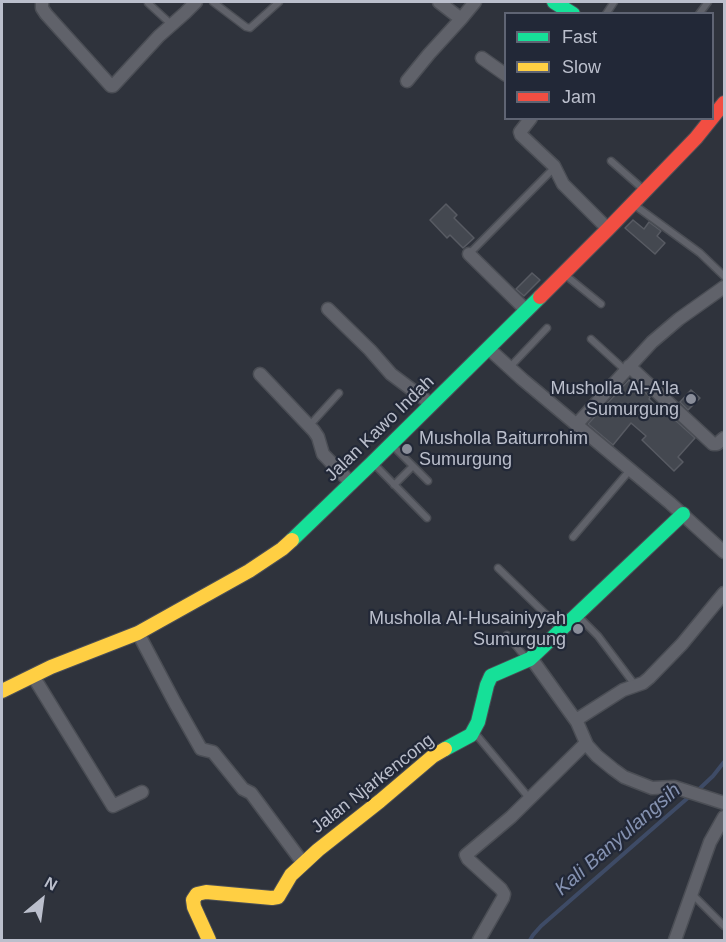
<!DOCTYPE html>
<html>
<head>
<meta charset="utf-8">
<style>
	body { margin:0 }
	#map { position:relative; width:726px; height:942px; overflow:hidden; background:#2f333c; font-family:Helvetica,sans-serif }
	canvas { display:block }
	.frame { position:absolute; inset:0; border:3px solid #bbbfcc; pointer-events:none }
	.legend { position:absolute; left:504px; top:12px; width:210px; height:108px; box-sizing:border-box; background:#222837; border:2px solid #5f6473; margin:0; padding:8px 10px; list-style:none; font-size:18px; color:#bbbfcc }
	.legend li { display:flex; align-items:center; gap:12px; height:30px }
	.legend b { width:30px; border:2px solid #5f6473 }
	.north { position:absolute; left:12px; top:870px; width:60px; height:60px; -webkit-text-stroke:4px #222837; paint-order:stroke; rotate:29deg; font-size:16px; font-weight:700; line-height:24px; text-align:center; color:#bbbfcc }
	.north::after { content:''; display:block; margin:auto; width:21px; height:27px; background:#bbbfcc; clip-path:polygon(50% 0,100% 100%,50% 72%,0 100%) }
</style>
</head>
<body>
<div id="map">
<canvas width="726" height="942"></canvas>
<div class="frame"></div>
<ul class="legend">
<li><b style="height:8px;background:#16e098"></b>Fast</li>
<li><b style="height:8px;background:#ffcf43"></b>Slow</li>
<li><b style="height:8px;background:#f24e42"></b>Jam</li>
</ul>
<div class="north">N</div>
</div>
<script>
const g = document.querySelector('canvas').getContext('2d');
g.lineJoin = 'round';
const poly = rows => new Path2D(rows.map(r => 'M' + r).join(''));
function stroke(path, color, width, dash) { g.strokeStyle = color; g.lineWidth = width; g.lineCap = dash ? 'butt' : 'round'; g.setLineDash(dash || []); g.stroke(path); }
function paint(path, color) { g.fillStyle = color; g.fill(path, 'evenodd'); }
function drawText(font, color, halo, rows, align = 'center') {
  g.font = font + ' Helvetica,sans-serif'; g.lineWidth = 4.5; g.setLineDash([]); g.textBaseline = 'middle'; g.strokeStyle = halo; g.fillStyle = color; for (const [text, x, y, turn = 0] of rows) {
    g.save(); g.translate(x, y); g.rotate((+turn || 0) * Math.PI / 180); g.textAlign = isNaN(turn) ? turn : align; if (halo) g.strokeText(text, 0, 0); g.fillText(text, 0, 0); g.restore();
  }
}
const stream = poly([
	[696,792,713,776,724,762],
	[530,940,533,935,541,926,690,796]
]);
const building = poly([
	[446,204,457,215,454,218,474,238,463,248,450,235,447,238,430,220,446,204],
	[633,220,644,229,649,222,661,231,657,236,665,243,655,254,625,228,633,220],
	[532,273,540,280,524,296,516,289,532,273],
	[629,380,639,389,641,388,650,397,649,399,662,412,664,410,695,438,678,457,683,462,674,471,642,440,646,436,631,423,613,445,588,424,629,380],
	[691,390,700,398,688,410,680,402,691,390]
]);
const lane = poly([
	[213,2,246,27,250,28,279,2],
	[148,3,172,25],
	[606,14,614,2],
	[699,14,708,2],
	[611,161,644,190],
	[633,204,700,253,724,276],
	[469,254,555,167],
	[564,274,601,304],
	[591,339,625,370],
	[509,368,547,328],
	[309,426,339,393],
	[392,445,428,481],
	[375,465,427,518],
	[394,485,413,466],
	[573,537,630,470],
	[498,568,560,628],
	[577,615,598,636,635,685],
	[507,635,526,658],
	[474,732,530,799],
	[692,894,724,926]
]);
const street = poly([
	[42,2,42,8,46,14,111,86,113,86,159,36,185,13,196,2],
	[439,2,461,19],
	[482,58,506,75],
	[407,81,429,54,461,19,475,2],
	[531,118,520,132,521,135,554,166,563,184,608,229],
	[469,254,526,310],
	[328,309,370,350,391,374,431,404],
	[488,348,522,379,670,503,724,552],
	[629,366,713,444,717,444,724,438],
	[260,374,314,431,318,437,323,454,351,483],
	[576,425,652,342,679,319,724,287],
	[138,633,175,703,201,749,213,752,243,789,251,793,303,863],
	[531,658,577,722,587,745,597,756,613,769,624,777,652,788,674,787,724,803],
	[33,676,113,806,142,792],
	[576,720,623,690,643,683,649,678,682,644,724,593],
	[479,940,503,898,504,894,501,889,468,859,466,855,511,817,586,743],
	[675,940,710,842,724,817]
]);
const fast = poly([
	[554,2,573,14],
	[292,540,372,463,540,297],
	[445,749,471,735,478,722,487,685,491,676,530,659,683,514]
]);
const slow = poly([
	[2,691,51,667,138,633,249,571,282,549,292,540],
	[209,940,194,907,193,900,197,894,206,892,272,898,278,897,291,875,318,850,380,801,433,756,445,749]
]);
const jam = poly([
	[540,297,608,229,696,138,724,103]
]);
const markers = [
	[691,399,6,"#8a8e9a"],
	[407,449,6,"#8a8e9a"],
	[578,629,6,"#8a8e9a"]
];
const poiNames = [
	["Musholla Al-A'la",679,389],
	["Sumurgung",679,410],
	["Musholla Baiturrohim",419,439,"left"],
	["Sumurgung",419,460,"left"],
	["Musholla Al-Husainiyyah",566,619],
	["Sumurgung",566,640]
];
const streetNames = [
	["Jalan Kawo Indah",380,429,-44],
	["Jalan Njarkencong",373,784,-38]
];
const waterNames = [
	["Kali Banyulangsih",618,840,-41]
];
stroke(stream, '#3e4b66', 4);
paint(building, '#444850');
stroke(building, '#585b63', 1.5);
stroke(lane, '#4b4e55', 9);
stroke(street, '#4b4e55', 15);
stroke(fast, '#4b4e55', 16);
stroke(slow, '#4b4e55', 16);
stroke(jam, '#4b4e55', 16);
stroke(lane, '#60626a', 6);
stroke(street, '#60626a', 12);
stroke(fast, '#16e098', 14);
stroke(slow, '#ffcf43', 14);
stroke(jam, '#f24e42', 14);
for (const [x, y, r, color] of markers) { const dot = new Path2D(); dot.arc(x, y, r, 0, 2 * Math.PI); g.fillStyle = color; g.fill(dot); stroke(dot, '#222837', 2); }
drawText('18px', '#bbbfcc', '#222837', poiNames, 'right');
drawText('18px', '#bbbfcc', '#222837', streetNames);
drawText('italic 20px', '#8592b1', '#222837', waterNames);
</script>
</body>
</html>
